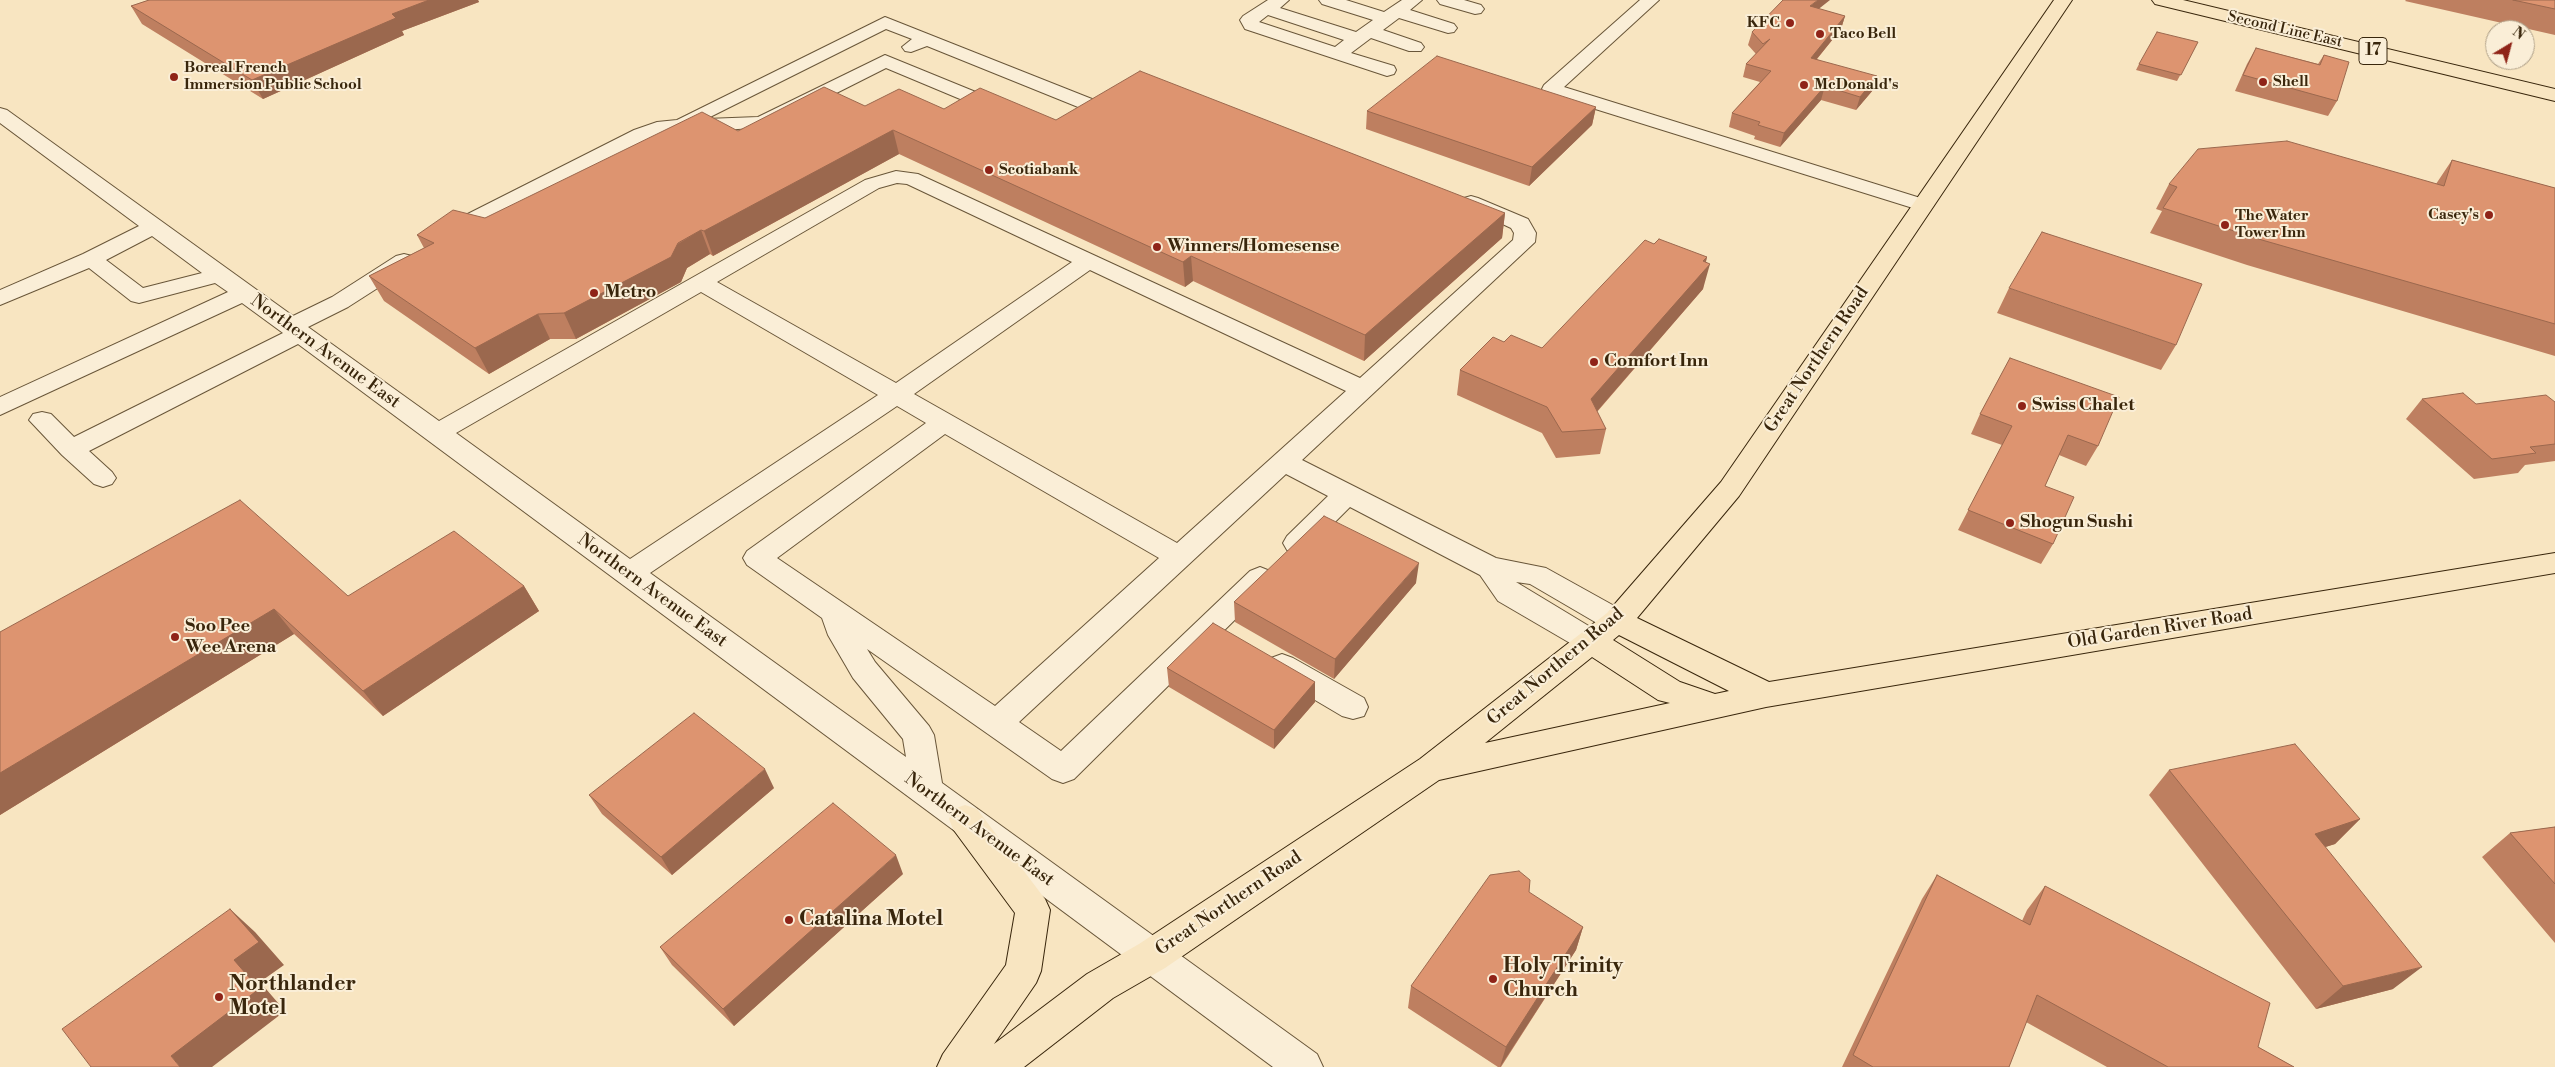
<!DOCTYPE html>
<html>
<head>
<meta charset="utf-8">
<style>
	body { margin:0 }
	#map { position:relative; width:2555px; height:1067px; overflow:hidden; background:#f8e5c1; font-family:"Libre Bodoni",serif }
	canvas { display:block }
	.north { position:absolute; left:2485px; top:20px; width:50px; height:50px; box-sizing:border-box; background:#faeed7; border:1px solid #ad9e86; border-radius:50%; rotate:37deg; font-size:14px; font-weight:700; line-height:20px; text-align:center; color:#39260c }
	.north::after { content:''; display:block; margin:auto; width:18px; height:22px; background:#8f2418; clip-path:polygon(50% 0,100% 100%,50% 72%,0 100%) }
</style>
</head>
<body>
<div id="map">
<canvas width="2555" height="1067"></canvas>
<div class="north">N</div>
</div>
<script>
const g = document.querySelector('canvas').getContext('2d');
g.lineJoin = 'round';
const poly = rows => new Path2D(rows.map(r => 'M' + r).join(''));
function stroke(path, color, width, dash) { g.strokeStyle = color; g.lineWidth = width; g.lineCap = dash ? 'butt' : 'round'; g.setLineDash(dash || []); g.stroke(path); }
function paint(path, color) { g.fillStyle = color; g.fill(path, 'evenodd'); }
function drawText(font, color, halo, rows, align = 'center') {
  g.font = font + ' "Libre Bodoni",serif'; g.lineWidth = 4; g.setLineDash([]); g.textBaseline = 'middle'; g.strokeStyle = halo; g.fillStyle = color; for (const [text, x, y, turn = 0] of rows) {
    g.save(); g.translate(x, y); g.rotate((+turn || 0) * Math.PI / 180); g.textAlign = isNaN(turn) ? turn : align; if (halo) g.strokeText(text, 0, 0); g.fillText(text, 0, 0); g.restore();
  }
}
const minor = poly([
	[1268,0,1289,0,1280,8,1356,32,1373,20,1322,4,1319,0,1346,0,1384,12,1402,0,1422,0,1410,10,1454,24,1457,28,1454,32,1448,33,1399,18,1383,30,1421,43,1424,47,1421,51,1409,51,1371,38,1351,53,1394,66,1396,70,1394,74,1387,76,1245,29,1240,20,1243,16,1268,0],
	[1268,15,1344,40,1335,47,1259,22,1268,15],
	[1437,0,1464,0,1481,5,1484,9,1481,13,1475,14,1440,4,1437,0],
	[1640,0,1659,0,1564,87,1930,201,1934,205,1930,209,1923,211,1916,209,1544,93,1542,89,1544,85,1640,0],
	[885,17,1097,101,1100,105,1097,109,1083,109,927,46,911,52,905,51,902,47,912,39,886,29,706,119,758,117,885,55,1010,106,1013,110,1010,114,996,114,886,68,769,127,660,134,452,240,444,242,436,240,433,235,436,230,634,130,657,122,677,120,885,17],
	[0,108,7,110,293,316,332,297,396,256,404,254,412,256,415,261,412,266,348,307,308,327,439,421,865,180,896,171,918,174,1360,378,1513,240,1514,233,1511,228,1464,206,1460,202,1464,198,1471,196,1478,198,1528,219,1536,233,1535,242,1302,460,1496,558,1546,568,1627,613,1632,621,1627,629,1617,632,1607,629,1530,584,1516,582,1602,634,1607,642,1602,650,1592,653,1582,650,1498,601,1480,575,1350,507,1307,550,1297,553,1287,550,1283,543,1287,536,1328,496,1286,474,1019,722,1061,751,1250,571,1260,567,1270,571,1274,578,1270,585,1074,779,1063,783,1052,779,867,649,875,662,929,726,934,735,942,783,1317,1054,1323,1067,1273,1067,298,344,89,451,112,472,116,478,112,484,103,487,94,484,62,455,29,420,33,414,42,412,51,414,74,437,283,333,242,303,0,415,0,397,228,292,215,283,139,303,131,301,89,268,0,305,0,290,83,254,139,226,0,123,0,108],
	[897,183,907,184,1072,262,896,383,717,282,879,188,897,183],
	[152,236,202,273,143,288,106,260,152,236],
	[1090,270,1346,391,1177,543,914,394,1090,270],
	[701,292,878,395,630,559,456,433,701,292],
	[897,406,926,423,747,551,743,558,747,565,822,618,828,635,853,678,903,739,906,757,650,573,897,406],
	[945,434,1159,558,995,706,777,558,945,434],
	[1282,654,1293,658,1364,698,1368,707,1364,716,1353,719,1342,716,1271,674,1267,666,1271,658,1282,654]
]);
const major = poly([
	[2054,0,2072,0,1739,496,1637,618,1769,682,2555,553,2555,573,1766,707,1439,780,1165,968,1113,998,1024,1067,937,1067,943,1054,1006,965,1015,913,953,829,949,819,953,809,965,805,977,809,1045,899,1050,910,1041,971,1036,983,994,1044,1087,974,1139,944,1420,759,1607,613,1721,482,2054,0],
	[1619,635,1729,691,1715,694,1680,682,1613,640,1619,635],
	[1592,657,1658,700,1670,703,1485,743,1592,657]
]);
const highway = poly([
	[2152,0,2183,0,2555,89,2555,101,2155,4,2152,0]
]);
const wall = poly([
	[149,0,478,0,479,2,402,31,404,35,263,99,142,24,131,6],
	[2406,0,2555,0,2555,35,2405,1],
	[1819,9,1845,16,1841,29,1817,59,1873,90,1856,110,1821,100,1780,147,1754,139,1755,136,1729,127,1732,113,1760,82,1743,77,1746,64,1756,54,1748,45,1752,32],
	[2198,42,2177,81,2136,70,2139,64],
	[2256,48,2318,64,2324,55,2337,101,2328,116,2235,91,2247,64],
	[865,106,944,109,1056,120,1505,213,1502,238,1364,361,1193,281,1185,287,899,154,713,256,710,254,687,268,681,282,576,339,550,339,489,374,384,301,369,276,424,248,417,235,485,218,738,131],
	[1596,107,1592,125,1529,186,1366,129,1367,111],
	[2452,160,2555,188,2555,356,2247,265,2150,233,2162,211,2156,209,2169,184,2436,184],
	[1654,244,1707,257,1706,262,1703,289,1597,412,1606,429,1600,454,1556,458,1542,433,1457,395,1460,370,1504,342,1542,348],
	[2009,288,2176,345,2161,370,1997,313],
	[2010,358,2098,446,2086,466,2059,455,2045,486,2053,544,2041,564,1958,530,2002,445,1971,434,1980,414],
	[2422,399,2476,404,2555,402,2555,461,2525,465,2518,473,2474,479,2406,419],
	[1416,583,1334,679,1235,622,1234,602],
	[524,586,539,611,383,716,294,634,0,815,0,632,348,596],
	[1167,668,1315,682,1315,702,1274,749,1169,687],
	[2169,770,2360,819,2335,844,2325,847,2393,989,2316,1009,2149,795],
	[774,788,672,875,602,814,589,795],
	[2555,827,2555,943,2482,857,2510,833],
	[903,874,734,1026,672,965,660,947],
	[1937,875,2022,921,2027,910,2045,886,2258,1047,2294,1067,2107,1067,2026,1022,2009,1067,1842,1067,1922,899],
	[1583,927,1576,950,1501,1067,1498,1067,1408,1008,1411,986]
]);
const shadedWall = poly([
	[429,0,478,0,479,2,402,31,404,35,263,99,252,80,392,14],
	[1818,0,1830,0,1806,19,1810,6],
	[1845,16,1841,29,1807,71,1811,58],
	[1877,76,1873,90,1856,110,1860,97],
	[1825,86,1821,100,1780,147,1784,133],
	[1596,107,1592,125,1529,186,1532,167],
	[893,130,899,154,713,256,704,231],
	[1505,213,1502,238,1364,361,1365,335],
	[701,230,710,254,687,268,681,282,576,339,564,313],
	[1191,256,1193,281,1185,287,1183,262],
	[1707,257,1703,271,1710,264,1703,289,1585,425,1591,399],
	[538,314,550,339,489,374,475,348],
	[1419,563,1416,583,1334,679,1335,659],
	[524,586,539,611,383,716,363,691],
	[274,609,294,634,0,815,0,773],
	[1315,682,1315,702,1274,749,1274,730],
	[765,769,774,788,672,875,661,857],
	[2360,819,2335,844,2291,858,2315,834],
	[896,855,903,874,734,1026,723,1009],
	[230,909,255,932,284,965,260,982,285,1011,212,1067,180,1067,171,1056,234,960],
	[1583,927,1576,950,1500,1067,1506,1047],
	[2422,967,2393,989,2316,1009,2343,986]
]);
const building = poly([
	[149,0,429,0,392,14,396,18,252,80,131,6,149,0],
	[1783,0,1818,0,1810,6,1845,16,1811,58,1877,76,1860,97,1825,86,1784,133,1758,125,1760,122,1732,113,1771,71,1746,64,1770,39,1763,44,1752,32,1783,0],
	[2513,0,2555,0,2555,9,2513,0],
	[2157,32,2198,42,2181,75,2139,64,2157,32],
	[2256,48,2320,65,2324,55,2349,62,2337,101,2243,75,2256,48],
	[1437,56,1596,107,1532,167,1367,111,1437,56],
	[1140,71,1505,213,1365,335,1191,256,1183,262,893,130,704,231,701,230,678,243,671,257,564,313,538,314,475,348,369,276,434,243,417,235,453,210,485,218,702,112,738,131,824,87,865,106,899,89,944,109,980,88,1056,120,1140,71],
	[2287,141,2444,186,2452,160,2555,188,2555,324,2262,240,2163,208,2177,187,2169,184,2198,149,2287,141],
	[2042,232,2202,284,2176,345,2009,288,2042,232],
	[1659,239,1707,257,1703,261,1710,264,1591,399,1606,429,1562,432,1547,407,1460,370,1493,337,1504,342,1511,335,1542,348,1645,240,1654,244,1659,239],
	[2010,358,2119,397,2098,446,2068,435,2045,486,2074,497,2053,544,1968,510,2012,426,1980,414,2010,358],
	[2463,393,2476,404,2546,395,2555,402,2555,444,2530,447,2536,453,2492,459,2422,399,2463,393],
	[240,500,348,596,454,531,524,586,363,691,274,609,0,773,0,632,240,500],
	[1324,516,1419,563,1335,659,1234,602,1324,516],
	[1213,623,1315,682,1274,730,1167,668,1213,623],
	[694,713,765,769,661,857,589,795,694,713],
	[2295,744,2360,819,2315,834,2422,967,2343,986,2169,770,2295,744],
	[833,803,896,855,723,1009,660,947,833,803],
	[2555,827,2555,884,2510,833,2555,827],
	[1519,871,1530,880,1529,892,1583,927,1506,1047,1411,986,1490,875,1519,871],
	[1937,875,2030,925,2045,886,2270,1003,2258,1047,2294,1067,2168,1067,2037,995,2009,1067,1873,1067,1853,1055,1937,875],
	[230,909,259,942,234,960,259,989,171,1056,180,1067,91,1067,62,1029,230,909]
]);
const markers = [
	[1790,23,5,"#8f2418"],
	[1820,34,5,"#8f2418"],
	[174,77,5,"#8f2418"],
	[2263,82,5,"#8f2418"],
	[1804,85,5,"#8f2418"],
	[989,170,5,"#8f2418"],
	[2489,215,5,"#8f2418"],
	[2225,225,5,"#8f2418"],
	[1157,247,5,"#8f2418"],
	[594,293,5,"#8f2418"],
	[1594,362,5,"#8f2418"],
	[2022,406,5,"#8f2418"],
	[2010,523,5,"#8f2418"],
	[175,637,5,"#8f2418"],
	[789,920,5,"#8f2418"],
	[1493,979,5,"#8f2418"],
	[219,997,5,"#8f2418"]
];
const farPoinames = [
	["KFC",1780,23,"right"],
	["Taco Bell",1830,34],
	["Boreal French",184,68],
	["Immersion Public School",184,85],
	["Shell",2273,82],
	["McDonald's",1814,85],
	["Scotiabank",999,170],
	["Casey's",2479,215,"right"],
	["The Water",2235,216],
	["Tower Inn",2235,233]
];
const farStreetnames = [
	["Second Line East",2285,30,13]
];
const shields = [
	[2373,51,28]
];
const shieldNames = [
	["17",2373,51]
];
const poiNames = [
	["Winners/Homesense",1167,247],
	["Metro",604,293],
	["Comfort Inn",1604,362],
	["Swiss Chalet",2032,406],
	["Shogun Sushi",2020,523],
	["Soo Pee",185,627],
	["Wee Arena",185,648]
];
const streetNames = [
	["Northern Avenue East",325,352,36],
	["Great Northern Road",1817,360,-56],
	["Northern Avenue East",652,591,36],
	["Old Garden River Road",2160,629,-9],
	["Great Northern Road",1556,667,-40],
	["Northern Avenue East",979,830,36],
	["Great Northern Road",1229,904,-34]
];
const nearPoinames = [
	["Catalina Motel",799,920],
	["Holy Trinity",1503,967],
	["Church",1503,991],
	["Northlander",229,985],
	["Motel",229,1009]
];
stroke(minor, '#695639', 2);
stroke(major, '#39260c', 2);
stroke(highway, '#39260c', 2);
paint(minor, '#faeed7');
paint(major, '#f8e5c1');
paint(highway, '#f8e5c1');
paint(wall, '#be7f60');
paint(shadedWall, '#9b684e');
paint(building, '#dd9470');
stroke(building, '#9b684e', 1);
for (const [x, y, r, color] of markers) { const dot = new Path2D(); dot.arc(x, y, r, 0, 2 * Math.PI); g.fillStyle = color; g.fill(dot); stroke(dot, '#faeed7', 2); }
drawText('bold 15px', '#39260c', '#faeed7', farPoinames, 'left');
drawText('15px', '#39260c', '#faeed7', farStreetnames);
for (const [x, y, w] of shields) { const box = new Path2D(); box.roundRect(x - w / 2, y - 13.5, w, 27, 4); g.fillStyle = '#faeed7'; g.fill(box); stroke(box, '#39260c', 1); }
drawText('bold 16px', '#39260c', null, shieldNames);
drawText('bold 18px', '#39260c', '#faeed7', poiNames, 'left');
drawText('18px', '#39260c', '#faeed7', streetNames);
drawText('bold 21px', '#39260c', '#faeed7', nearPoinames, 'left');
</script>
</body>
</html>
